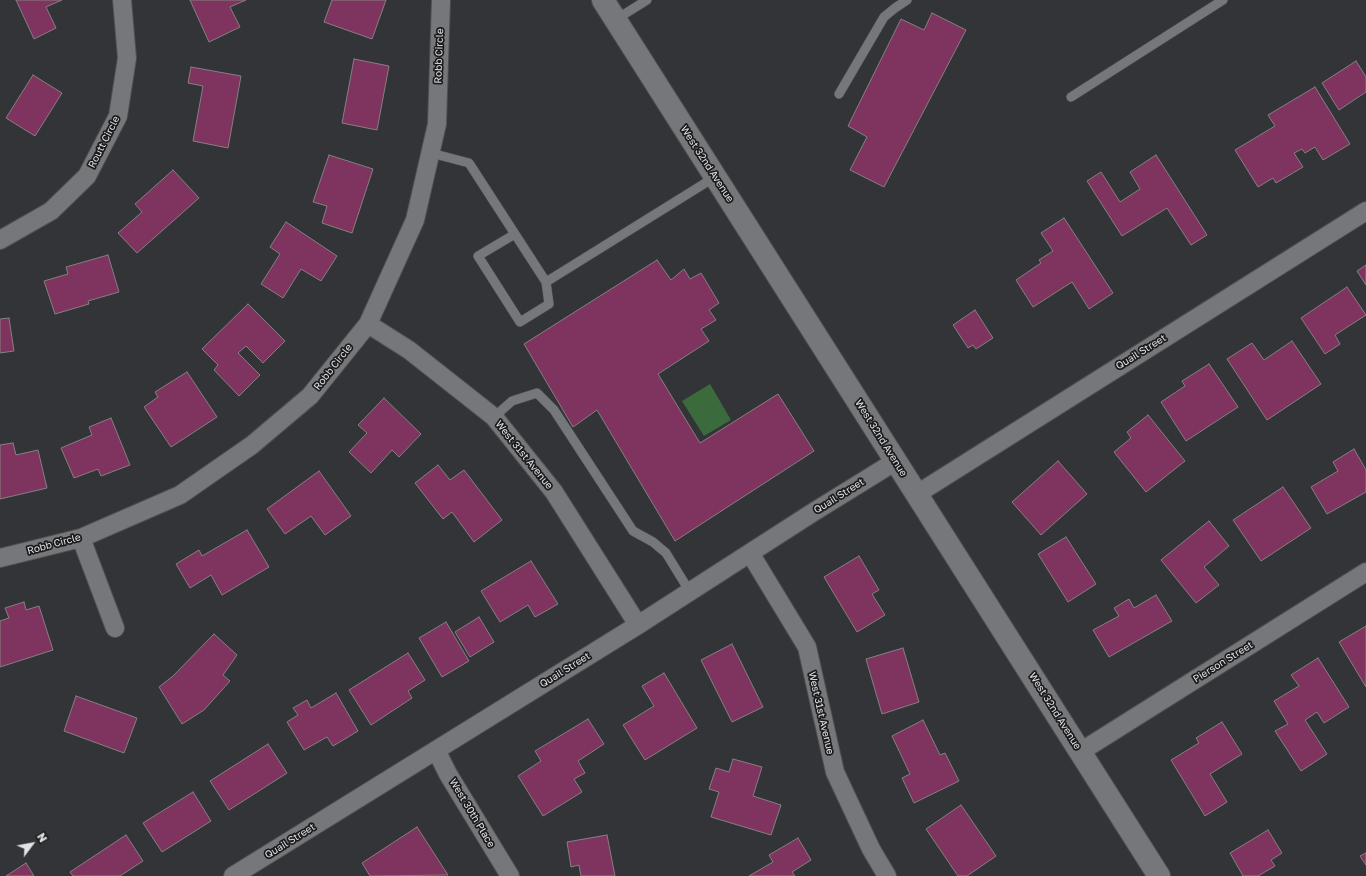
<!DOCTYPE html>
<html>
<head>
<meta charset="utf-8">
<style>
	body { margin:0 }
	#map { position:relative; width:1366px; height:876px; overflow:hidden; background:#333437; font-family:"Golos Text",sans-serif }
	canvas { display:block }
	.north { position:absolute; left:12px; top:824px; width:40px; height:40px; -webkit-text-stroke:3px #1b1b1d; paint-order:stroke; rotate:58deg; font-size:11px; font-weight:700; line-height:16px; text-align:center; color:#e3e3e5 }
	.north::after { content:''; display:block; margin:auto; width:14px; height:18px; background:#e3e3e5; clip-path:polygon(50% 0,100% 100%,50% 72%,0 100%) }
</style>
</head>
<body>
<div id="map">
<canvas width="1366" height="876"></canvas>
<div class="north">N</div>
</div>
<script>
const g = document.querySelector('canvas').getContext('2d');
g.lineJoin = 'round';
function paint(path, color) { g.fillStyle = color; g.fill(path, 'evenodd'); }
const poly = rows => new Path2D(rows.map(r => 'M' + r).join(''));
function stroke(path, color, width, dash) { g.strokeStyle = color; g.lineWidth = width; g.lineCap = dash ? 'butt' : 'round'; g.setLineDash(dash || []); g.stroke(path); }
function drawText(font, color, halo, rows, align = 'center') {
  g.font = font + ' "Golos Text",sans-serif'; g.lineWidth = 3.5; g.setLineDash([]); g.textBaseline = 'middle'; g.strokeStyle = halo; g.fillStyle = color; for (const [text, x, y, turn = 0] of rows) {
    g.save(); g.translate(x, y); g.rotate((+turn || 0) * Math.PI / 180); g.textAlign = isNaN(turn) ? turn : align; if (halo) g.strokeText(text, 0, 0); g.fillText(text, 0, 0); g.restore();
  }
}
const green = poly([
	[710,384,731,420,704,436,682,401]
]);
const building = poly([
	[16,0,62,0,46,7,56,28,34,39,16,0],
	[190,0,246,0,230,7,240,27,209,42,190,0],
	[332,0,386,0,372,39,324,22,332,0],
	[932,13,966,30,884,187,850,170,867,137,848,126,901,19,924,30,932,13],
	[354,59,389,66,377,130,342,123,354,59],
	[1356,61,1366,77,1366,92,1339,110,1322,83,1356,61],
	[191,67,241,76,228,148,193,141,203,86,188,83,191,67],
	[33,75,62,93,35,136,6,118,33,75],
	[1315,87,1350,144,1323,160,1315,147,1305,153,1302,149,1294,153,1303,167,1276,183,1273,178,1258,187,1235,150,1275,126,1268,115,1315,87],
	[329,155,373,169,352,233,322,223,327,206,313,202,329,155],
	[1156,155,1207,235,1191,245,1167,208,1122,236,1087,181,1101,172,1120,202,1140,189,1130,172,1156,155],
	[173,170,199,198,137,253,118,233,142,212,135,204,173,170],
	[1064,218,1113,293,1089,309,1072,282,1033,307,1016,280,1041,263,1039,260,1053,251,1041,233,1064,218],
	[286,222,337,256,321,281,301,269,283,298,261,284,280,254,270,247,286,222],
	[108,255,119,292,88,301,89,304,55,314,44,281,68,274,66,267,108,255],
	[657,260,671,280,684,269,690,279,701,273,719,303,709,310,716,320,701,329,709,341,658,374,700,443,778,394,814,451,675,541,597,410,573,427,524,344,657,260],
	[1366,265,1366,285,1357,271,1366,265],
	[1347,287,1366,315,1335,335,1340,344,1325,354,1301,318,1347,287],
	[248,304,285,341,263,363,246,346,238,353,260,375,239,396,214,370,218,365,202,349,248,304],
	[975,310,993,338,976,349,973,345,968,348,953,325,975,310],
	[9,318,14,351,0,353,0,319,9,318],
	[1292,341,1321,384,1267,420,1227,359,1252,343,1264,360,1292,341],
	[1209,364,1238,407,1186,441,1161,402,1185,386,1182,381,1209,364],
	[187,372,217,417,171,447,144,407,158,397,155,392,187,372],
	[384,398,421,434,399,457,392,450,371,473,349,452,367,433,358,425,384,398],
	[1148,415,1185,461,1146,492,1114,452,1131,438,1127,432,1148,415],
	[111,418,130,465,101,476,98,469,74,478,61,448,92,435,89,427,111,418],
	[13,443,16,455,38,450,47,488,0,499,0,445,13,443],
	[1354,449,1366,470,1366,492,1327,514,1311,487,1338,471,1333,462,1354,449],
	[1058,461,1087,494,1041,535,1012,502,1058,461],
	[438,465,450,480,464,470,502,520,474,542,452,512,443,519,415,483,438,465],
	[319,471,351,516,325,535,311,516,285,534,267,509,319,471],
	[1283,487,1311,528,1261,561,1233,520,1283,487],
	[1209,521,1229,546,1204,567,1219,585,1196,603,1161,560,1209,521],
	[247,530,269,567,222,595,211,575,190,588,176,564,199,550,202,556,247,530],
	[1066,537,1096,584,1068,602,1038,554,1066,537],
	[859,556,879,590,872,594,885,615,857,632,824,577,859,556],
	[531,561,558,604,535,617,528,605,500,622,481,591,531,561],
	[1156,595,1172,621,1109,657,1093,630,1119,616,1114,608,1129,599,1134,608,1156,595],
	[24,602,26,610,39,606,53,650,0,667,0,621,9,618,5,608,24,602],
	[479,617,494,642,470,657,455,632,479,617],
	[446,622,469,661,442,677,419,638,446,622],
	[1366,626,1366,687,1339,642,1366,626],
	[214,634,237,655,223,675,230,681,204,710,182,724,159,687,173,676,214,634],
	[732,644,763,707,732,722,701,660,732,644],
	[903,648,919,702,882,714,866,659,903,648],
	[408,653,425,680,408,691,412,698,371,725,349,690,408,653],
	[1318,658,1349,707,1324,723,1317,712,1305,720,1327,754,1301,771,1275,731,1288,724,1274,701,1299,686,1291,675,1318,658],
	[664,673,697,728,645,760,623,725,654,706,642,686,664,673],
	[336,693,358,731,333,746,327,737,304,750,287,722,298,715,293,708,307,700,311,708,336,693],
	[76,696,137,718,124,753,64,731,76,696],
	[588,719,604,744,578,761,585,773,574,779,582,792,543,816,518,776,541,761,535,751,588,719],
	[923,720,940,755,945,753,959,781,914,803,902,778,910,774,892,736,923,720],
	[1222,722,1242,754,1210,774,1227,802,1205,816,1171,760,1199,743,1196,738,1222,722],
	[268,744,287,773,229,810,210,781,268,744],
	[733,759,762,767,753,796,781,805,771,835,711,817,719,792,709,789,716,768,729,772,733,759],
	[193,792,211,821,162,852,143,823,193,792],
	[961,805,996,856,967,876,958,876,926,829,961,805],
	[417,827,448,875,370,876,362,863,417,827],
	[1268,830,1282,853,1271,860,1275,866,1258,876,1243,876,1230,853,1268,830],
	[126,835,143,861,120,876,73,876,70,872,126,835],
	[607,835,615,876,581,876,579,865,571,867,567,842,607,835],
	[798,838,811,860,792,872,795,876,749,876,773,862,769,855,798,838],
	[1366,853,1366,865,1360,856,1366,853],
	[26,863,34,876,6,876,26,863]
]);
const service = poly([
	[615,20,647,0],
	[839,94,884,17,895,8,907,0],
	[1071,97,1223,0],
	[431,153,469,163,546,282,715,177],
	[515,234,478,256,520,322,549,304,546,282],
	[494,417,512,401,537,393,554,410,633,531,653,542,666,553,690,592]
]);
const minor = poly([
	[0,240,51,211,87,176,118,116,127,58,122,0],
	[368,324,409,350,494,417,554,492,638,625],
	[917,494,1366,211],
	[81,538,115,628],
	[750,553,807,647,835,772,871,849,887,876],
	[0,558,81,538,180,495,252,445,310,396,368,324,415,220,437,124,441,0],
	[436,750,448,774,510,876],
	[1080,752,1366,572],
	[233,876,638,625,812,513,896,461]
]);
const tertiary = poly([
	[603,0,1159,876]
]);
const streetNames = [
	["Robb Circle",439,56,-88],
	["Routt Circle",104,142,-63],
	["West 32nd Avenue",707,164,57],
	["Quail Street",1141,352,-32],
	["Robb Circle",333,367,-52],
	["West 32nd Avenue",881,438,58],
	["West 31st Avenue",524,455,51],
	["Quail Street",839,496,-32],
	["Robb Circle",54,544,-15],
	["Pierson Street",1223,662,-32],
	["Quail Street",565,670,-32],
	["West 32nd Avenue",1055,711,58],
	["West 31st Avenue",821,713,77],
	["West 30th Place",472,813,59],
	["Quail Street",290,841,-32]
];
paint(green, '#3b6a3d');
paint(building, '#7f345f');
stroke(building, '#848082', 1);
stroke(service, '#4e5052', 10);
stroke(minor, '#4e5052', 20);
stroke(tertiary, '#4e5052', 24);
stroke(service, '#75777a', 9);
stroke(minor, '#75777a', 18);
stroke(tertiary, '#75777a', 22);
drawText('10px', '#e3e3e5', '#1b1b1d', streetNames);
</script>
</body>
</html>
